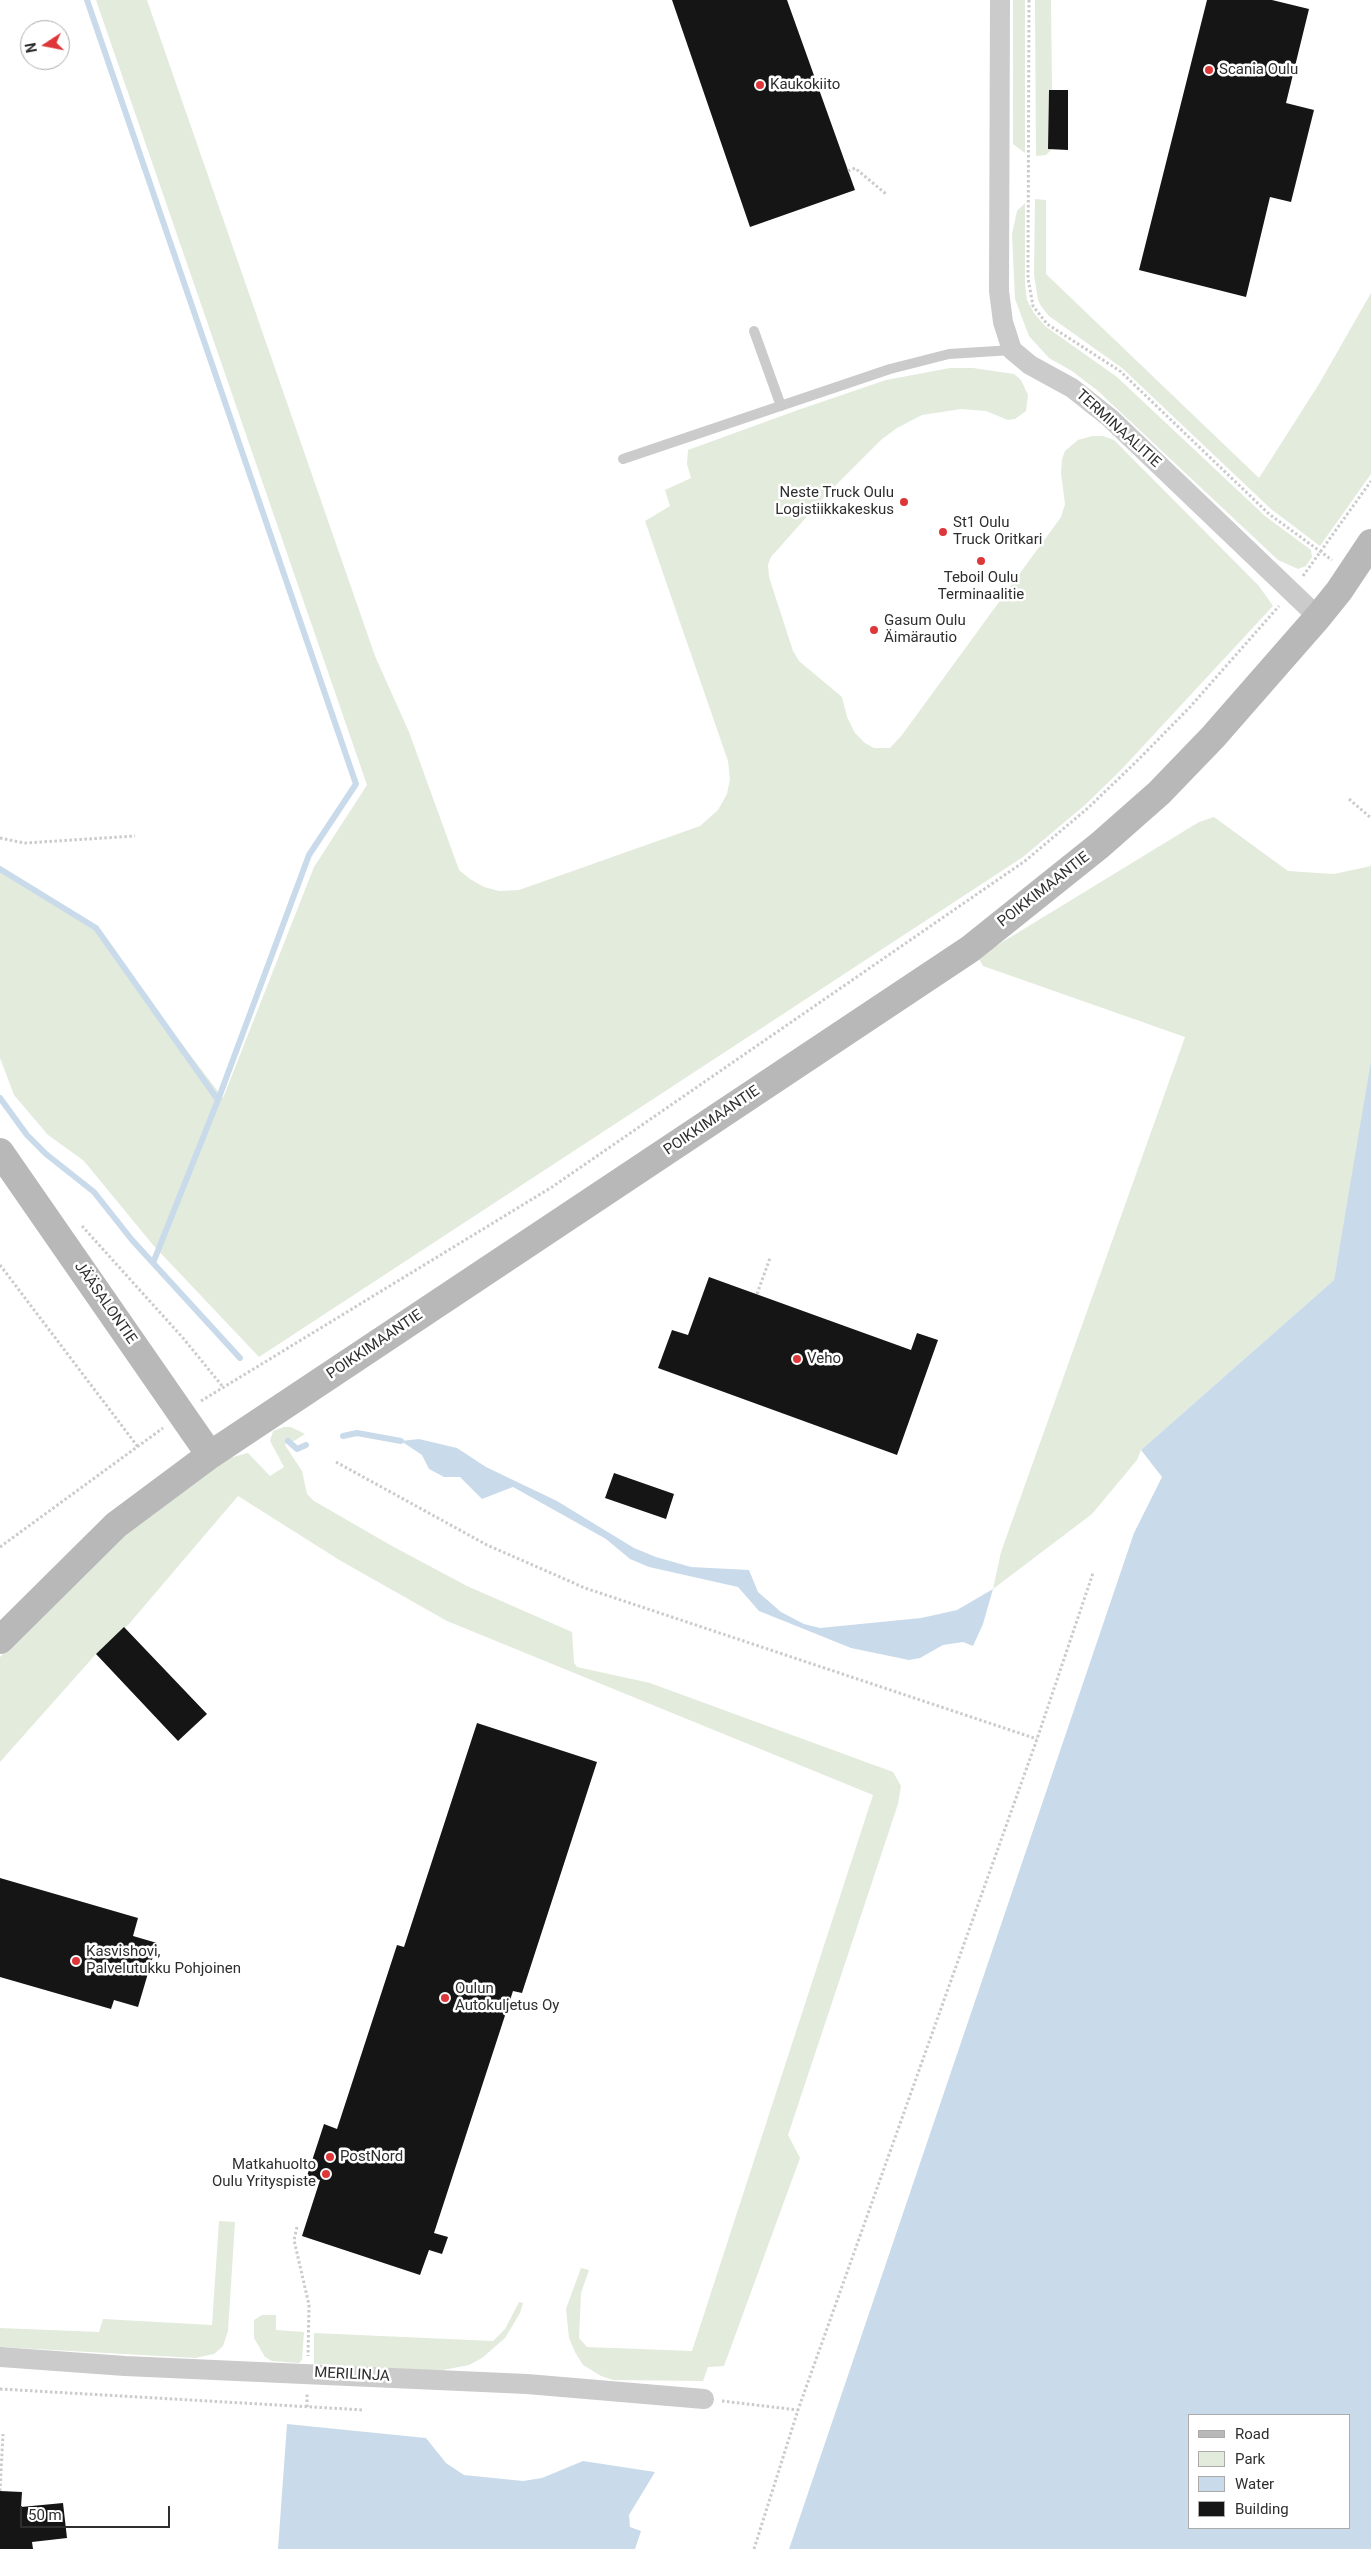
<!DOCTYPE html>
<html>
<head>
<meta charset="utf-8">
<style>
	body { margin:0 }
	#map { position:relative; width:1371px; height:2549px; overflow:hidden; background:#fff; font-family:Roboto,sans-serif }
	canvas { display:block }
	.legend { position:absolute; left:1188px; top:2414px; width:162px; height:115px; box-sizing:border-box; background:#fff; border:1px solid #ababab; margin:0; padding:6px 9px; list-style:none; font-size:15px; color:#2e2e2e }
	.legend li { display:flex; align-items:center; gap:10px; height:25px }
	.legend b { width:25px; border:1px solid #ababab }
	.north { position:absolute; left:20px; top:20px; width:50px; height:50px; box-sizing:border-box; background:#fff; border:1px solid #ababab; border-radius:50%; rotate:259deg; font-size:14px; font-weight:700; line-height:20px; text-align:center; color:#2e2e2e }
	.north::after { content:''; display:block; margin:auto; width:18px; height:22px; background:#dd373a; clip-path:polygon(50% 0,100% 100%,50% 72%,0 100%) }
	.scale { position:absolute; left:20px; top:2506px; width:150px; height:22px; box-sizing:border-box; border:2px solid #2e2e2e; border-top:0; padding-left:6px; font-size:15px; line-height:18px; white-space:nowrap; color:#2e2e2e; -webkit-text-stroke:4px #fff; paint-order:stroke }
</style>
</head>
<body>
<div id="map">
<canvas width="1371" height="2549"></canvas>
<ul class="legend">
<li><b style="height:6px;background:#b8b8b8"></b>Road</li>
<li><b style="height:14px;background:#e3ebdc"></b>Park</li>
<li><b style="height:14px;background:#c9dbea"></b>Water</li>
<li><b style="height:14px;background:#151515"></b>Building</li>
</ul>
<div class="north">N</div>
<div class="scale">50 m</div>
</div>
<script>
const g = document.querySelector('canvas').getContext('2d');
g.lineJoin = 'round';
function paint(path, color) { g.fillStyle = color; g.fill(path, 'evenodd'); }
const poly = rows => new Path2D(rows.map(r => 'M' + r).join(''));
function stroke(path, color, width, dash) { g.strokeStyle = color; g.lineWidth = width; g.lineCap = dash ? 'butt' : 'round'; g.setLineDash(dash || []); g.stroke(path); }
function drawText(font, color, halo, rows, align = 'center') {
  g.font = font + ' Roboto,sans-serif'; g.lineWidth = 5; g.setLineDash([]); g.textBaseline = 'middle'; g.strokeStyle = halo; g.fillStyle = color; for (const [text, x, y, turn = 0] of rows) {
    g.save(); g.translate(x, y); g.rotate((+turn || 0) * Math.PI / 180); g.textAlign = isNaN(turn) ? turn : align; if (halo) g.strokeText(text, 0, 0); g.fillText(text, 0, 0); g.restore();
  }
}
const green = poly([
	[96,0,147,0,375,656,409,732,459,870,470,879,484,887,499,891,519,890,700,826,718,810,727,794,730,779,728,761,645,521,670,506,665,490,691,478,687,464,688,450,798,410,886,380,950,368,973,368,1014,374,1021,380,1028,395,1026,411,1015,419,1008,420,986,411,961,409,922,415,897,428,882,439,825,496,771,557,768,565,769,577,793,651,799,661,842,697,847,717,855,733,865,743,874,748,890,748,902,735,1061,517,1065,504,1061,473,1062,459,1065,451,1078,440,1092,436,1103,436,1114,440,1259,586,1273,606,1120,771,1085,805,1023,857,259,1357,153,1245,84,1161,48,1135,14,1095,0,1058,0,870,94,929,223,1098,314,867,367,785],
	[1013,0,1025,0,1025,153,1013,144],
	[1035,0,1051,0,1052,90,1049,90,1048,149,1052,149,1046,155,1036,156],
	[1035,199,1046,200,1046,274,1259,478,1319,384,1371,293,1371,474,1320,546,1271,509,1122,368,1049,316,1041,306,1038,300,1034,275],
	[1025,203,1025,284,1027,300,1034,313,1045,326,1117,377,1265,516,1311,550,1312,557,1306,566,1298,569,1278,560,1098,391,1072,371,1049,358,1029,336,1015,299,1012,234,1017,211],
	[1214,817,1288,871,1334,874,1371,866,1371,1067,1334,1280,1141,1450,1137,1460,1092,1514,993,1589,1001,1552,1185,1037,983,966,978,957,1199,822],
	[284,1427,291,1427,305,1434,294,1441,287,1441,285,1445,302,1471,307,1494,314,1501,392,1546,467,1586,572,1632,574,1663,577,1667,650,1683,893,1772,901,1786,898,1804,788,2135,800,2158,724,2366,708,2367,703,2381,613,2380,601,2376,583,2365,575,2352,569,2338,566,2309,581,2268,589,2270,581,2293,579,2338,587,2347,692,2351,873,1795,447,1621,341,1561,238,1496,129,1624,96,1654,0,1762,0,1657,59,1593,125,1533,226,1459,248,1453,270,1476,284,1467,270,1441,273,1431],
	[219,2221,235,2222,228,2331,223,2346,214,2354,195,2358,0,2347,0,2328,99,2332,103,2319,212,2325],
	[519,2302,523,2303,520,2313,505,2338,482,2358,469,2365,438,2371,314,2364,314,2333,493,2341,505,2329],
	[262,2315,276,2315,276,2330,304,2332,302,2360,299,2363,272,2361,265,2357,254,2338,254,2320]
]);
const water = poly([
	[1371,1061,1371,2549,789,2549,1134,1533,1162,1477,1141,1450,1334,1280],
	[1350,2415,1350,2528,1190,2528,1190,2415],
	[419,1439,457,1448,486,1467,557,1501,634,1548,656,1557,691,1567,749,1570,758,1592,781,1612,804,1624,820,1628,921,1618,957,1610,993,1589,983,1624,973,1646,963,1642,943,1645,920,1658,909,1660,851,1648,759,1611,738,1587,649,1567,630,1559,606,1539,513,1487,482,1499,460,1477,444,1477,429,1469,422,1455,401,1441],
	[287,2424,426,2438,446,2463,464,2475,523,2481,542,2478,583,2461,655,2472,629,2515,630,2527,641,2531,635,2549,278,2549]
]);
const stream = poly([
	[87,0,356,784,309,855,218,1100],
	[0,869,96,928,218,1100,153,1263],
	[0,1098,27,1135,46,1154,94,1192,132,1240,240,1358],
	[343,1436,357,1433,401,1441],
	[288,1441,297,1449,306,1445]
]);
const building = poly([
	[672,0,787,0,855,190,750,227],
	[1207,0,1272,0,1309,9,1286,103,1314,110,1291,202,1270,197,1246,297,1139,270],
	[1049,90,1068,90,1068,150,1048,149],
	[709,1277,911,1350,917,1333,938,1340,897,1455,658,1368,672,1330,688,1335],
	[614,1473,674,1494,666,1519,605,1498],
	[124,1627,207,1714,178,1741,96,1654],
	[477,1723,597,1762,522,1993,513,1991,434,2233,448,2237,442,2254,429,2250,420,2275,302,2236,320,2180,307,2176,324,2124,337,2129,397,1945,404,1947],
	[0,1878,138,1918,133,1936,157,1943,138,2007,114,2000,111,2009,0,1977],
	[0,2491,22,2492,21,2507,63,2503,67,2538,32,2542,33,2549,0,2549]
]);
const path = poly([
	[1029,0,1028,278,1033,306,1047,324,1120,371,1269,514,1332,560],
	[848,171,855,168,886,194],
	[1303,576,1371,481],
	[1349,799,1371,818],
	[0,838,25,843,135,836],
	[82,1226,183,1338,223,1387],
	[0,1265,138,1447],
	[757,1294,770,1258],
	[201,1401,552,1187,1025,861,1088,808,1138,760,1190,707,1279,606],
	[336,1462,487,1545,585,1588,1037,1739],
	[0,1547,163,1428],
	[297,2227,294,2240,309,2305,308,2356],
	[0,2389,364,2410],
	[722,2401,798,2410],
	[307,2407,307,2393],
	[0,2491,3,2434],
	[754,2549,798,2410,1037,1739,1093,1573]
]);
const lane = poly([
	[754,331,781,406],
	[623,459,890,369,949,354,1012,350]
]);
const street = poly([
	[1000,0,999,291,1003,322,1012,350,1030,365,1072,388,1110,418,1318,617],
	[0,2357,125,2366,527,2384,704,2399]
]);
const secondary = poly([
	[0,1152,210,1455],
	[0,1640,116,1525,210,1455,970,949,1100,845,1159,793,1213,737,1318,617,1339,591,1371,543]
]);
const markers = [
	[1209,70,5,"#dd373a"],
	[760,85,5,"#dd373a"],
	[904,502,5,"#dd373a"],
	[943,532,5,"#dd373a"],
	[981,561,5,"#dd373a"],
	[874,630,5,"#dd373a"],
	[797,1359,5,"#dd373a"],
	[76,1961,5,"#dd373a"],
	[445,1998,5,"#dd373a"],
	[330,2157,5,"#dd373a"],
	[326,2174,5,"#dd373a"]
];
const poiNames = [
	["Scania Oulu",1219,70],
	["Kaukokiito",770,85],
	["Neste Truck Oulu",894,493,"right"],
	["Logistiikkakeskus",894,510,"right"],
	["St1 Oulu",953,523],
	["Truck Oritkari",953,540],
	["Teboil Oulu",981,578,"center"],
	["Terminaalitie",981,595,"center"],
	["Gasum Oulu",884,621],
	["Äimärautio",884,638],
	["Veho",807,1359],
	["Kasvishovi,",86,1952],
	["Palvelutukku Pohjoinen",86,1969],
	["Oulun",455,1989],
	["Autokuljetus Oy",455,2006],
	["PostNord",340,2157],
	["Matkahuolto",316,2165,"right"],
	["Oulu Yrityspiste",316,2182,"right"]
];
const streetNames = [
	["TERMINAALITIE",1118,429,42],
	["POIKKIMAANTIE",1044,890,-38],
	["POIKKIMAANTIE",712,1121,-34],
	["JÄÄSALONTIE",105,1303,55],
	["POIKKIMAANTIE",375,1345,-34],
	["MERILINJA",352,2375,3]
];
paint(green, '#e3ebdc');
paint(water, '#c9dbea');
stroke(stream, '#c9dbea', 6);
paint(building, '#151515');
stroke(path, '#cbcbcb', 3, [2.5, 2.5]);
stroke(lane, '#cbcbcb', 10);
stroke(street, '#cbcbcb', 20);
stroke(secondary, '#b8b8b8', 28);
for (const [x, y, r, color] of markers) { const dot = new Path2D(); dot.arc(x, y, r, 0, 2 * Math.PI); g.fillStyle = color; g.fill(dot); stroke(dot, '#fff', 2); }
drawText('15px', '#2e2e2e', '#fff', poiNames, 'left');
drawText('15px', '#2e2e2e', '#fff', streetNames);
</script>
</body>
</html>
